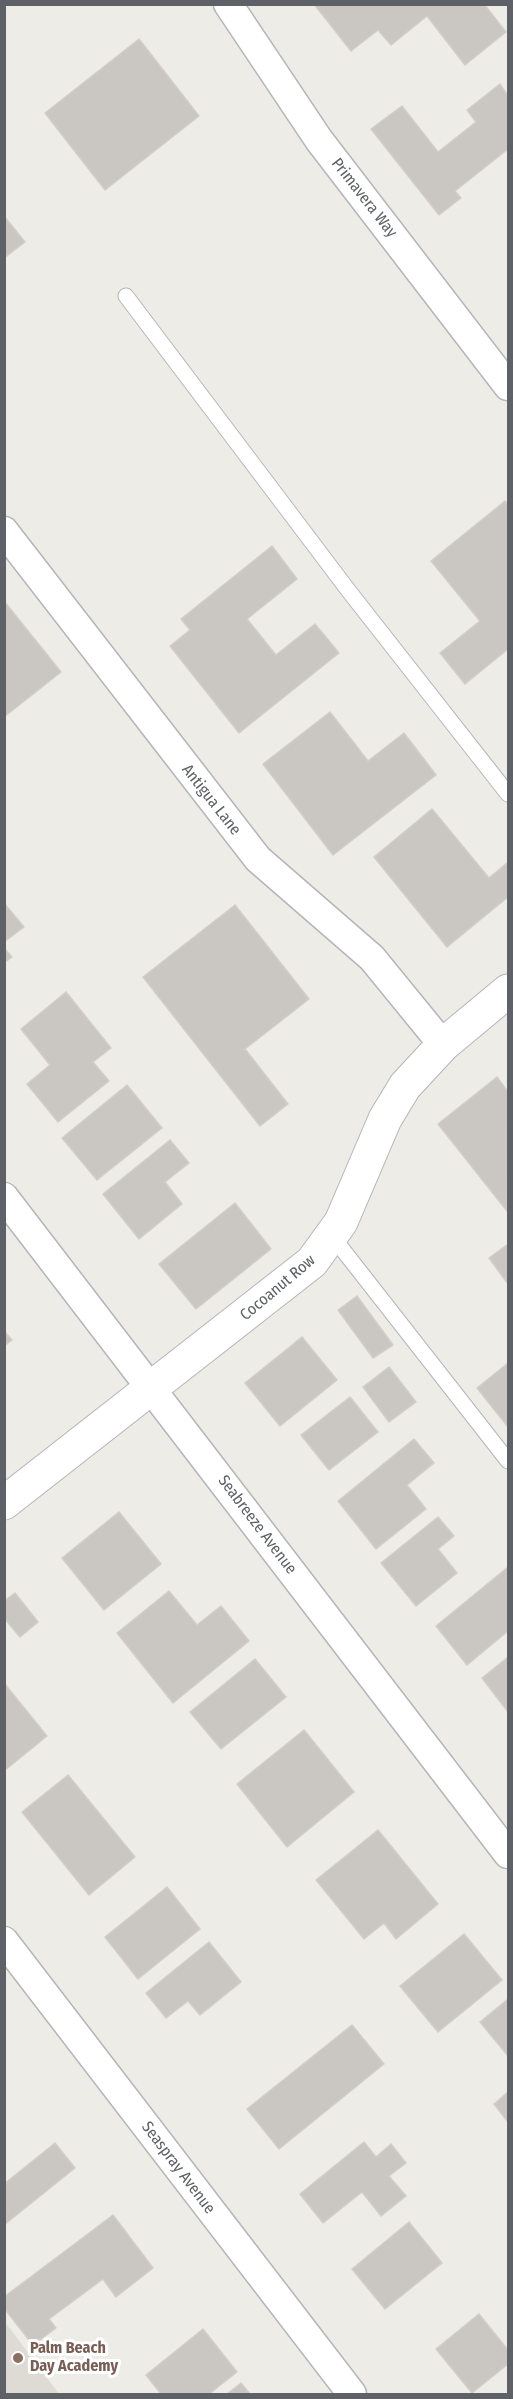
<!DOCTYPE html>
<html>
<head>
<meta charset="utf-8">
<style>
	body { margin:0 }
	#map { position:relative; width:513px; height:2399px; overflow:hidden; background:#eeece6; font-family:"Fira Sans Condensed",sans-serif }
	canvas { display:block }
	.frame { position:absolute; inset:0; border:6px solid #5e6165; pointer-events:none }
</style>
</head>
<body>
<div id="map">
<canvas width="513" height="2399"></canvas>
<div class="frame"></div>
</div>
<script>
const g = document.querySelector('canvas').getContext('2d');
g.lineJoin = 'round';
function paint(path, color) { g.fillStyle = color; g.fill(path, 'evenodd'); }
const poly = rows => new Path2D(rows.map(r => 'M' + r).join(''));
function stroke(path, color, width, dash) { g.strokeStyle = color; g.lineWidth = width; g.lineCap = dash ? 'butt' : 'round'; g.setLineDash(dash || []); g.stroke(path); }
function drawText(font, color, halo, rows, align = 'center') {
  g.font = font + ' "Fira Sans Condensed",sans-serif'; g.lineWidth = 6; g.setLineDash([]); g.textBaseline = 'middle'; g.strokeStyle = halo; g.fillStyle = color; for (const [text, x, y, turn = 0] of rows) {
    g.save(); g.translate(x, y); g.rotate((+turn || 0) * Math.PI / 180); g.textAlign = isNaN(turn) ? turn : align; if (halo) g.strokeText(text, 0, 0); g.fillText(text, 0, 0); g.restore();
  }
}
const education = poly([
	[5,2322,59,2394,5,2394]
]);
const building = poly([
	[314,4,484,4,506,32,465,65,427,16,391,45,378,30,351,51,314,4],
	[139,39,199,116,105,190,45,113,139,39],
	[500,84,508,96,508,149,455,191,461,198,439,215,371,129,402,106,438,152,476,122,467,110,500,84],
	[4,216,25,242,4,258,4,216],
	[505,501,508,505,508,649,465,684,440,653,480,621,431,561,505,501],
	[272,546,297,579,247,619,276,655,315,624,339,653,239,733,170,646,190,630,181,619,272,546],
	[4,601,61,672,4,717,4,601],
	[330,712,368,761,404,733,436,775,333,855,263,764,330,712],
	[432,809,489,878,508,862,508,897,447,947,374,857,432,809],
	[4,903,24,927,4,942,4,903],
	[235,905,309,999,245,1049,288,1104,260,1126,143,977,235,905],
	[4,948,12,957,4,963,4,948],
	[66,992,111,1048,93,1062,109,1081,58,1122,27,1084,50,1065,21,1029,66,992],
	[497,1077,508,1092,507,1211,438,1124,497,1077],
	[127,1085,162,1128,97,1180,62,1138,127,1085],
	[170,1140,189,1163,165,1182,182,1204,139,1239,103,1194,170,1140],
	[235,1203,271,1249,196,1309,159,1264,235,1203],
	[508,1244,508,1284,489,1258,508,1244],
	[357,1296,393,1345,373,1358,338,1310,357,1296],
	[4,1331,12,1340,4,1346,4,1331],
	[302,1337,337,1380,280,1426,245,1383,302,1337],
	[508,1363,508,1427,477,1388,508,1363],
	[389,1367,416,1402,389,1422,363,1387,389,1367],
	[350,1397,378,1432,329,1470,301,1435,350,1397],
	[414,1439,434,1463,407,1485,426,1509,376,1549,338,1501,414,1439],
	[119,1512,161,1564,104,1610,62,1558,119,1512],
	[438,1517,454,1536,438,1549,457,1573,416,1606,381,1563,438,1517],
	[508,1567,508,1631,467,1665,436,1626,508,1567],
	[169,1591,197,1625,221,1606,249,1641,173,1703,117,1633,169,1591],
	[15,1593,38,1622,20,1637,4,1618,4,1601,15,1593],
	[508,1657,508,1712,482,1678,508,1657],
	[255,1659,286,1697,221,1749,190,1712,255,1659],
	[4,1683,47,1736,4,1771,4,1683],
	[304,1730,354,1792,287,1847,237,1784,304,1730],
	[68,1775,135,1857,89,1895,22,1812,68,1775],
	[378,1830,438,1904,396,1939,384,1923,364,1939,316,1880,378,1830],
	[167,1887,200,1929,138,1979,105,1937,167,1887],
	[464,1934,502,1980,438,2032,400,1986,464,1934],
	[209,1942,241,1982,200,2015,188,2001,166,2018,146,1993,209,1942],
	[508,1999,508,2056,480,2022,508,1999],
	[352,2025,384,2064,279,2149,247,2109,352,2025],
	[508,2092,508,2122,494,2104,508,2092],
	[364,2142,376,2157,391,2144,406,2163,389,2176,406,2196,381,2216,362,2192,323,2223,300,2194,364,2142],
	[55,2143,75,2168,4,2225,4,2184,55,2143],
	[113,2215,153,2268,116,2297,103,2279,49,2319,56,2328,33,2345,4,2308,4,2297,113,2215],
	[409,2222,442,2263,385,2309,352,2269,409,2222],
	[479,2314,508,2350,508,2364,472,2393,436,2349,479,2314],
	[203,2329,237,2372,209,2394,161,2394,146,2375,203,2329],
	[241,2383,250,2394,227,2394,241,2383]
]);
const lane = poly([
	[126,296,348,590,508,794],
	[332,1236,508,1461]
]);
const street = poly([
	[228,4,319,140,508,386],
	[4,531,258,859,372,958,443,1045],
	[4,1197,508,1854],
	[4,1941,352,2394]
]);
const secondary = poly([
	[4,1503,312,1262,341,1222,385,1119,405,1086,443,1045,508,991]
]);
const markers = [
	[18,2358,6,"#8d6e63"]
];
const streetNames = [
	["Primavera Way",364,198,52],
	["Antigua Lane",211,800,52],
	["Cocoanut Row",278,1288,-40],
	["Seabreeze Avenue",257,1525,53],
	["Seaspray Avenue",178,2168,53]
];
const educationNames = [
	["Palm Beach",30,2349],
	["Day Academy",30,2367]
];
paint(education, '#dedbd4');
paint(building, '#cac7c2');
stroke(building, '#d3cec5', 1.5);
stroke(lane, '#b3b6b9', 17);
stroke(street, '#b3b6b9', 31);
stroke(secondary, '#b2b5b9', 35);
stroke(lane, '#fff', 15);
stroke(street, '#fff', 28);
stroke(secondary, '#fff', 33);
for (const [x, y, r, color] of markers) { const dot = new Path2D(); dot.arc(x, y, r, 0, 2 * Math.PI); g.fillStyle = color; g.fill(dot); stroke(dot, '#fff', 2); }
drawText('16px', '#5e6165', '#fff', streetNames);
drawText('bold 16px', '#785e54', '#fff', educationNames, 'left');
</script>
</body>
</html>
